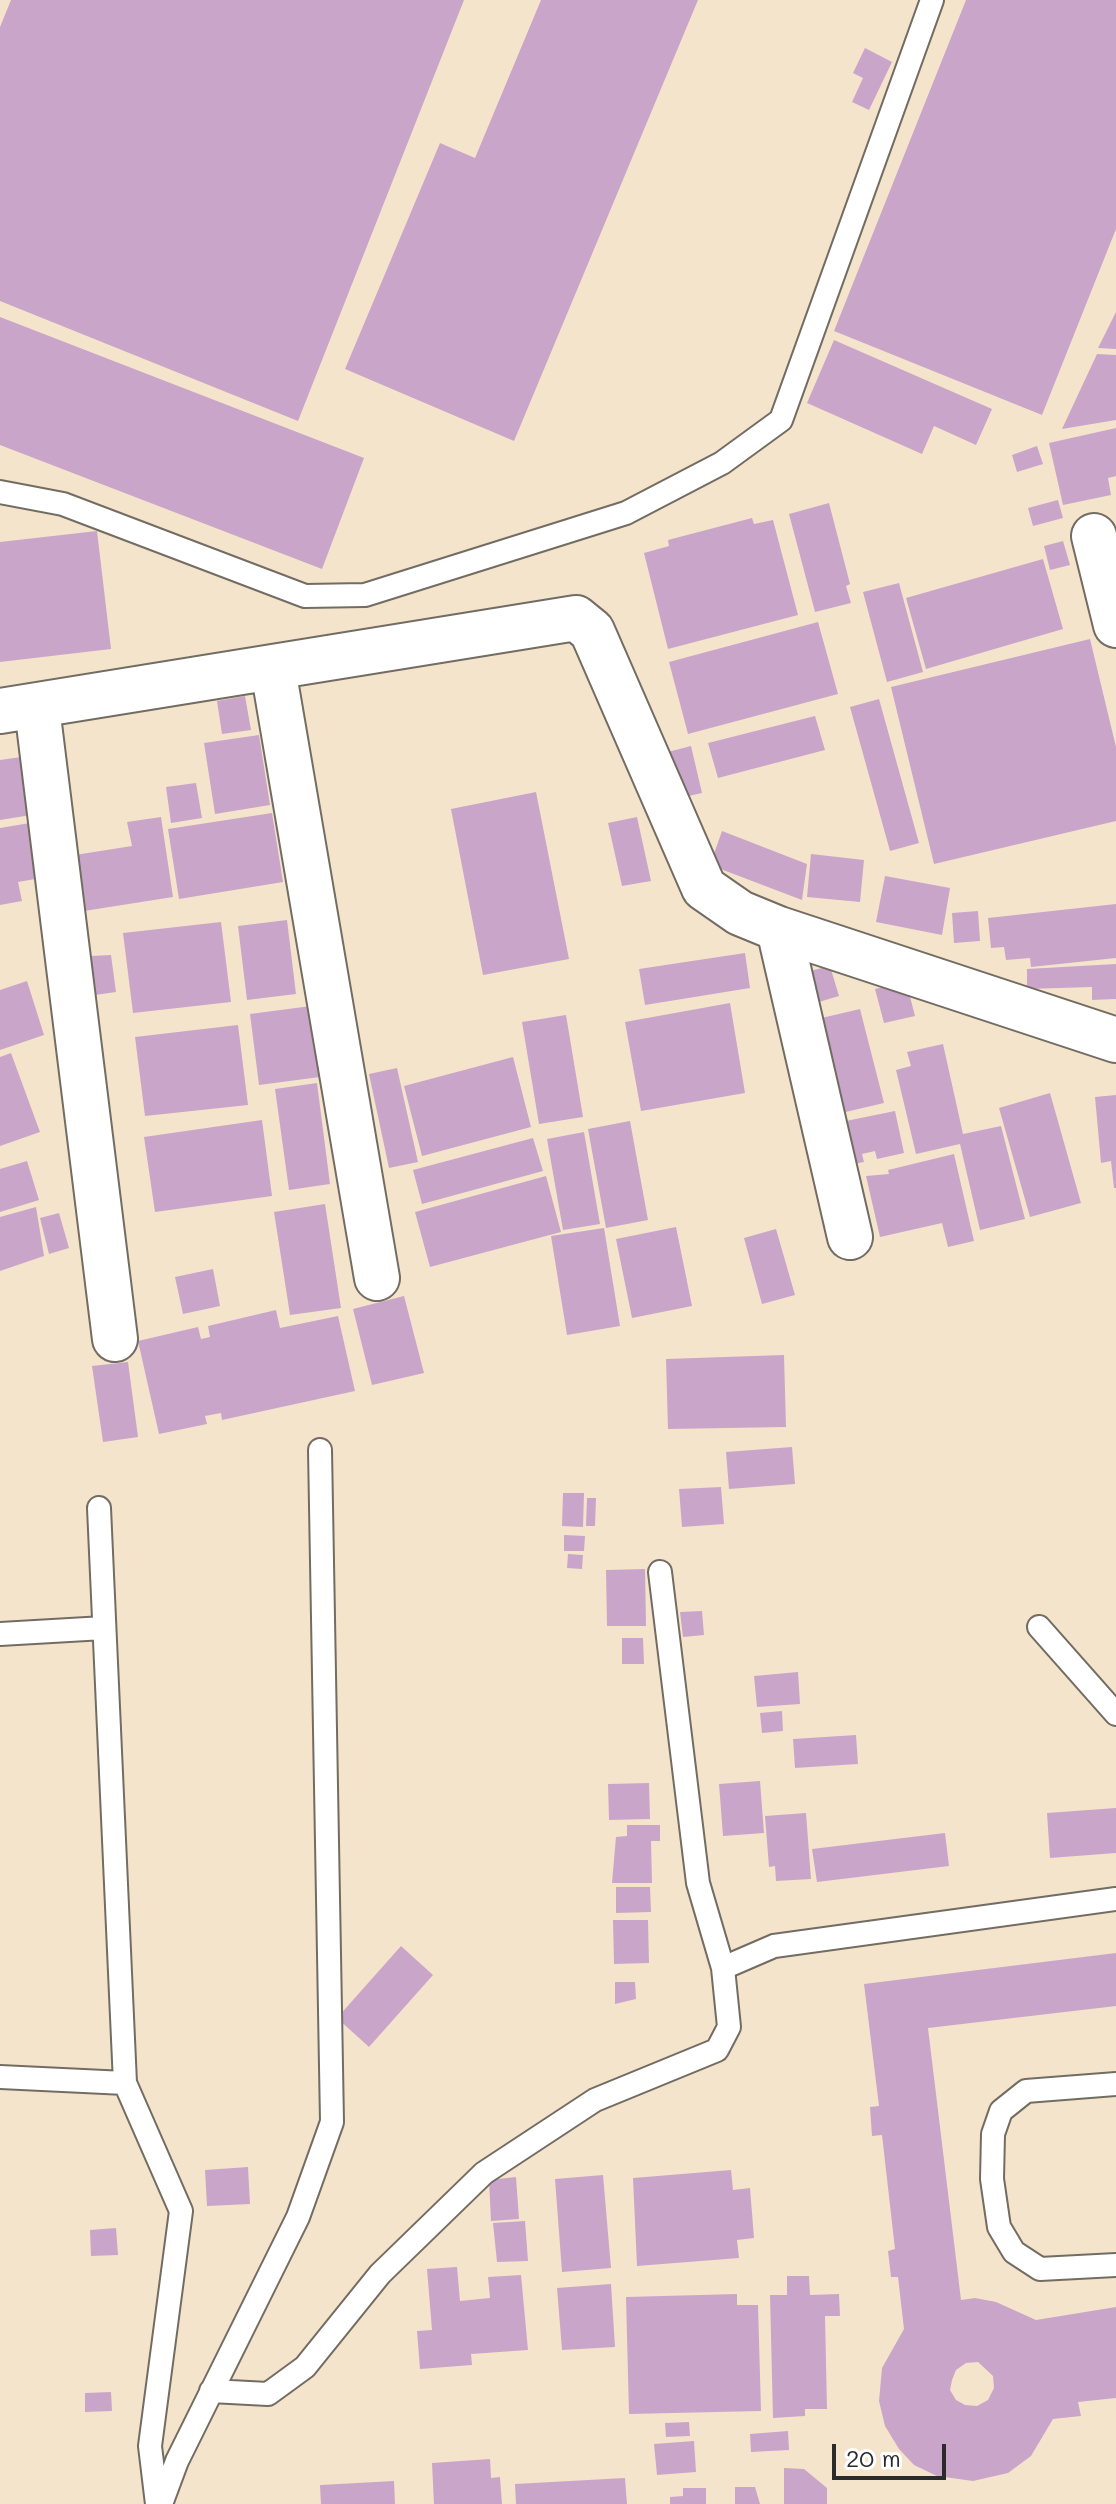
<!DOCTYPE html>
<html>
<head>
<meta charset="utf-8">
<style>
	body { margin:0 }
	#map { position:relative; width:1116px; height:2504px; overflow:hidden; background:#f5e4cc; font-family:Mali,sans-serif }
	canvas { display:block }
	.scale { position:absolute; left:832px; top:2444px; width:114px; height:36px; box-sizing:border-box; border:4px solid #2b2b2b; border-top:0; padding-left:10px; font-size:24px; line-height:28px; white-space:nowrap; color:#2b2b2b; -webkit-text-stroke:6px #fff; paint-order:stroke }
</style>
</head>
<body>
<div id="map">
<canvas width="1116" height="2504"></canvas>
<div class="scale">20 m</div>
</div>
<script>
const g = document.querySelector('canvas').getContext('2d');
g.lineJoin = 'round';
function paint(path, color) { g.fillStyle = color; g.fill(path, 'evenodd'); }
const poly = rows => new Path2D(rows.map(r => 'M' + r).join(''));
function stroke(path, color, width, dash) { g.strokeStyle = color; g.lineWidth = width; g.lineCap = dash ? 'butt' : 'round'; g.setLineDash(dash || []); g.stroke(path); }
const building = poly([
	[11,0,464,0,298,421,0,301,0,27],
	[541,0,698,0,514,441,345,369,440,143,475,158],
	[966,0,1116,0,1116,229,1042,415,834,331],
	[865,48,892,62,869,110,852,102,863,78,853,73],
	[1116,312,1116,349,1098,348],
	[0,317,364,458,322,569,0,445],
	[834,340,992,409,976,445,934,426,922,454,807,403],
	[1097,354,1116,355,1116,420,1062,429],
	[1116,428,1116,476,1108,478,1111,495,1063,505,1049,443],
	[1037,446,1043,464,1017,472,1012,455],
	[1058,500,1063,518,1033,526,1028,508],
	[829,503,850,584,846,586,851,603,815,612,789,514],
	[752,518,754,524,773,520,798,615,668,649,644,553,669,546,668,540],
	[97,531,111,649,0,662,0,542],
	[1063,541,1070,565,1050,570,1044,546],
	[1043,559,1063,629,926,669,906,598],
	[899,583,923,672,887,682,863,592],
	[818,622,838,694,688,734,669,662],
	[1090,639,1116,747,1116,821,934,864,891,687],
	[245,696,251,730,222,734,217,701],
	[879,699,919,843,890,851,850,707],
	[815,716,825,750,718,778,708,743],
	[259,735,270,805,215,814,204,743],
	[691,746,702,793,675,799,664,753],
	[21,757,31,815,0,820,0,760],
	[196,783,202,818,171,823,166,787],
	[536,792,569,959,483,975,451,809],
	[272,813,283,882,179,899,168,829],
	[161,817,173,897,84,911,75,855,132,846,127,822],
	[637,817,651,881,622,886,608,823],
	[30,823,41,878,18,882,22,901,0,905,0,828],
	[722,831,807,864,802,900,710,865],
	[811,854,864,860,860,902,807,897],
	[885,876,950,888,942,935,876,922],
	[1116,904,1116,958,1031,967,1030,958,1006,960,1004,947,991,948,988,918],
	[978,911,980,941,954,943,952,913],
	[287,920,296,994,247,1000,238,926],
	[221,922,231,1002,133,1013,123,933],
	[745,953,750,988,645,1005,639,969],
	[111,955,116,992,95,995,91,956],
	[1116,964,1116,999,1092,1000,1092,987,1027,989,1027,969],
	[830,966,839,996,819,1002,810,971],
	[27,981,44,1035,0,1050,0,990],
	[906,981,915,1016,884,1023,875,989],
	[730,1003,745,1093,641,1111,625,1022],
	[311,1006,320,1077,259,1085,250,1014],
	[860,1009,884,1103,837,1114,813,1020],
	[566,1015,583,1117,539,1124,522,1022],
	[238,1025,248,1105,145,1116,135,1037],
	[943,1044,963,1134,1001,1126,1025,1219,980,1230,960,1144,916,1154,896,1070,911,1066,907,1052],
	[11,1053,40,1132,0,1146,0,1057],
	[513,1057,531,1127,422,1156,404,1086],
	[397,1068,418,1162,389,1168,369,1074],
	[317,1083,330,1184,289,1190,275,1089],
	[1050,1093,1081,1203,1030,1217,999,1108],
	[1116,1095,1116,1188,1114,1188,1111,1161,1101,1163,1095,1097],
	[895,1111,904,1153,877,1159,875,1151,862,1154,864,1162,848,1165,841,1122],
	[262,1120,272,1196,155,1212,144,1137],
	[630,1121,648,1220,606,1228,588,1129],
	[584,1132,600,1224,563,1230,547,1139],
	[533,1138,543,1171,422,1204,413,1170],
	[954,1154,974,1241,948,1247,942,1223,880,1237,866,1176,889,1174,888,1170],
	[27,1161,39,1200,0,1212,0,1169],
	[546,1176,561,1232,430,1267,415,1212],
	[325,1204,341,1308,290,1315,274,1212],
	[36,1207,44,1256,0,1271,0,1217],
	[59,1213,69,1248,49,1254,40,1218],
	[676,1227,692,1306,632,1318,616,1239],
	[604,1228,620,1326,567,1335,551,1236],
	[776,1229,795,1295,762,1304,744,1238],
	[213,1269,220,1306,183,1314,175,1277],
	[404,1296,424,1373,372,1385,353,1309],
	[276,1310,280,1328,338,1316,355,1391,222,1420,221,1413,205,1416,207,1424,159,1434,138,1341,198,1327,201,1339,210,1337,208,1326],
	[784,1355,786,1427,668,1429,666,1359],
	[128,1362,138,1437,103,1442,92,1366],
	[792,1447,795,1484,729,1489,726,1452],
	[721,1487,724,1524,682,1527,679,1489],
	[563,1493,584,1493,583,1527,562,1526],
	[587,1498,596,1498,595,1526,586,1526],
	[564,1535,585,1536,584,1551,564,1551],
	[568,1554,583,1555,582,1569,567,1568],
	[645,1569,646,1626,607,1626,606,1570],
	[702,1611,704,1635,683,1637,680,1612],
	[622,1638,643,1638,644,1664,622,1664],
	[798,1672,800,1704,757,1707,754,1676],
	[782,1711,783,1731,762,1733,760,1713],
	[856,1735,858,1764,795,1768,793,1739],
	[760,1781,764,1833,723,1836,719,1784],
	[649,1783,650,1819,609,1820,608,1784],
	[1116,1808,1116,1853,1050,1858,1047,1813],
	[806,1813,811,1879,776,1881,775,1866,769,1867,765,1816],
	[627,1825,660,1825,660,1841,651,1841,652,1883,612,1883,616,1837,627,1836],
	[945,1833,949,1866,817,1882,812,1849],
	[616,1887,650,1887,651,1912,616,1913],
	[613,1920,648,1920,649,1963,614,1964],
	[401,1946,433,1975,369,2047,337,2018],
	[1116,1953,1116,2006,928,2028,961,2300,975,2298,996,2302,1036,2320,1116,2307,1116,2398,1078,2402,1081,2416,1053,2419,1031,2456,1008,2473,973,2481,937,2476,914,2465,899,2449,885,2426,879,2401,882,2368,904,2329,898,2277,891,2277,888,2251,895,2249,882,2135,872,2136,870,2107,879,2106,864,1984],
	[978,2362,993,2376,994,2388,988,2400,977,2406,965,2405,956,2400,950,2390,952,2380,956,2370,966,2363],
	[615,1982,635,1982,636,1999,615,2004],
	[248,2167,250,2204,207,2206,205,2170],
	[731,2170,733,2190,750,2188,754,2238,737,2240,739,2258,637,2266,633,2178],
	[603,2175,611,2268,562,2272,555,2179],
	[516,2177,519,2219,491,2221,489,2180],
	[525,2221,528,2261,497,2262,493,2223],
	[116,2228,118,2255,91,2256,90,2230],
	[457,2267,460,2301,490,2298,488,2277,521,2275,528,2350,471,2354,472,2365,420,2369,417,2331,432,2330,427,2269],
	[787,2276,809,2276,810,2295,839,2294,840,2316,825,2316,827,2409,805,2409,805,2416,773,2418,770,2295,787,2295],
	[611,2284,615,2347,562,2350,557,2288],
	[737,2294,737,2305,758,2305,761,2411,629,2414,626,2297],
	[111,2392,112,2411,85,2412,85,2393],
	[689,2422,690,2436,666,2437,665,2423],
	[788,2431,789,2450,751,2452,750,2434],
	[694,2441,696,2472,657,2475,654,2444],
	[490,2459,491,2478,500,2477,502,2504,434,2504,432,2463],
	[784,2468,804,2469,827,2488,827,2504,784,2504],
	[625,2478,627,2504,516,2504,515,2484],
	[394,2481,395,2504,321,2504,320,2485],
	[735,2487,755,2487,760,2504,735,2504],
	[683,2488,706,2488,706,2504,670,2504,670,2497,683,2496]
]);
const service = poly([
	[0,492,63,504,305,596,365,595,626,513,722,463,781,420,932,0],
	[99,1508,125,2083,181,2211,150,2446,157,2504],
	[660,1572,698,1883,723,1968],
	[1039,1627,1116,1714],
	[0,1634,104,1628],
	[0,2077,125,2083],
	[1116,2084,1026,2091,1001,2111,993,2134,992,2179,999,2227,1014,2252,1040,2269,1116,2265],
	[211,2391,268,2394,305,2367,380,2274,484,2173,595,2100,717,2050,729,2027,723,1968,774,1946,1116,1899],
	[161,2504,177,2461,298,2217,332,2122,320,1450]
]);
const minor = poly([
	[1094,536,1116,625],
	[273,669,377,1278],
	[37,708,115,1339],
	[0,711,576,618,592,631,704,888,740,913,779,929,1116,1040],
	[779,929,850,1237]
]);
paint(building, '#caa5ca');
stroke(service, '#726c63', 26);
stroke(minor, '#726c63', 48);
stroke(service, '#fff', 22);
stroke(minor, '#fff', 44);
</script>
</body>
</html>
